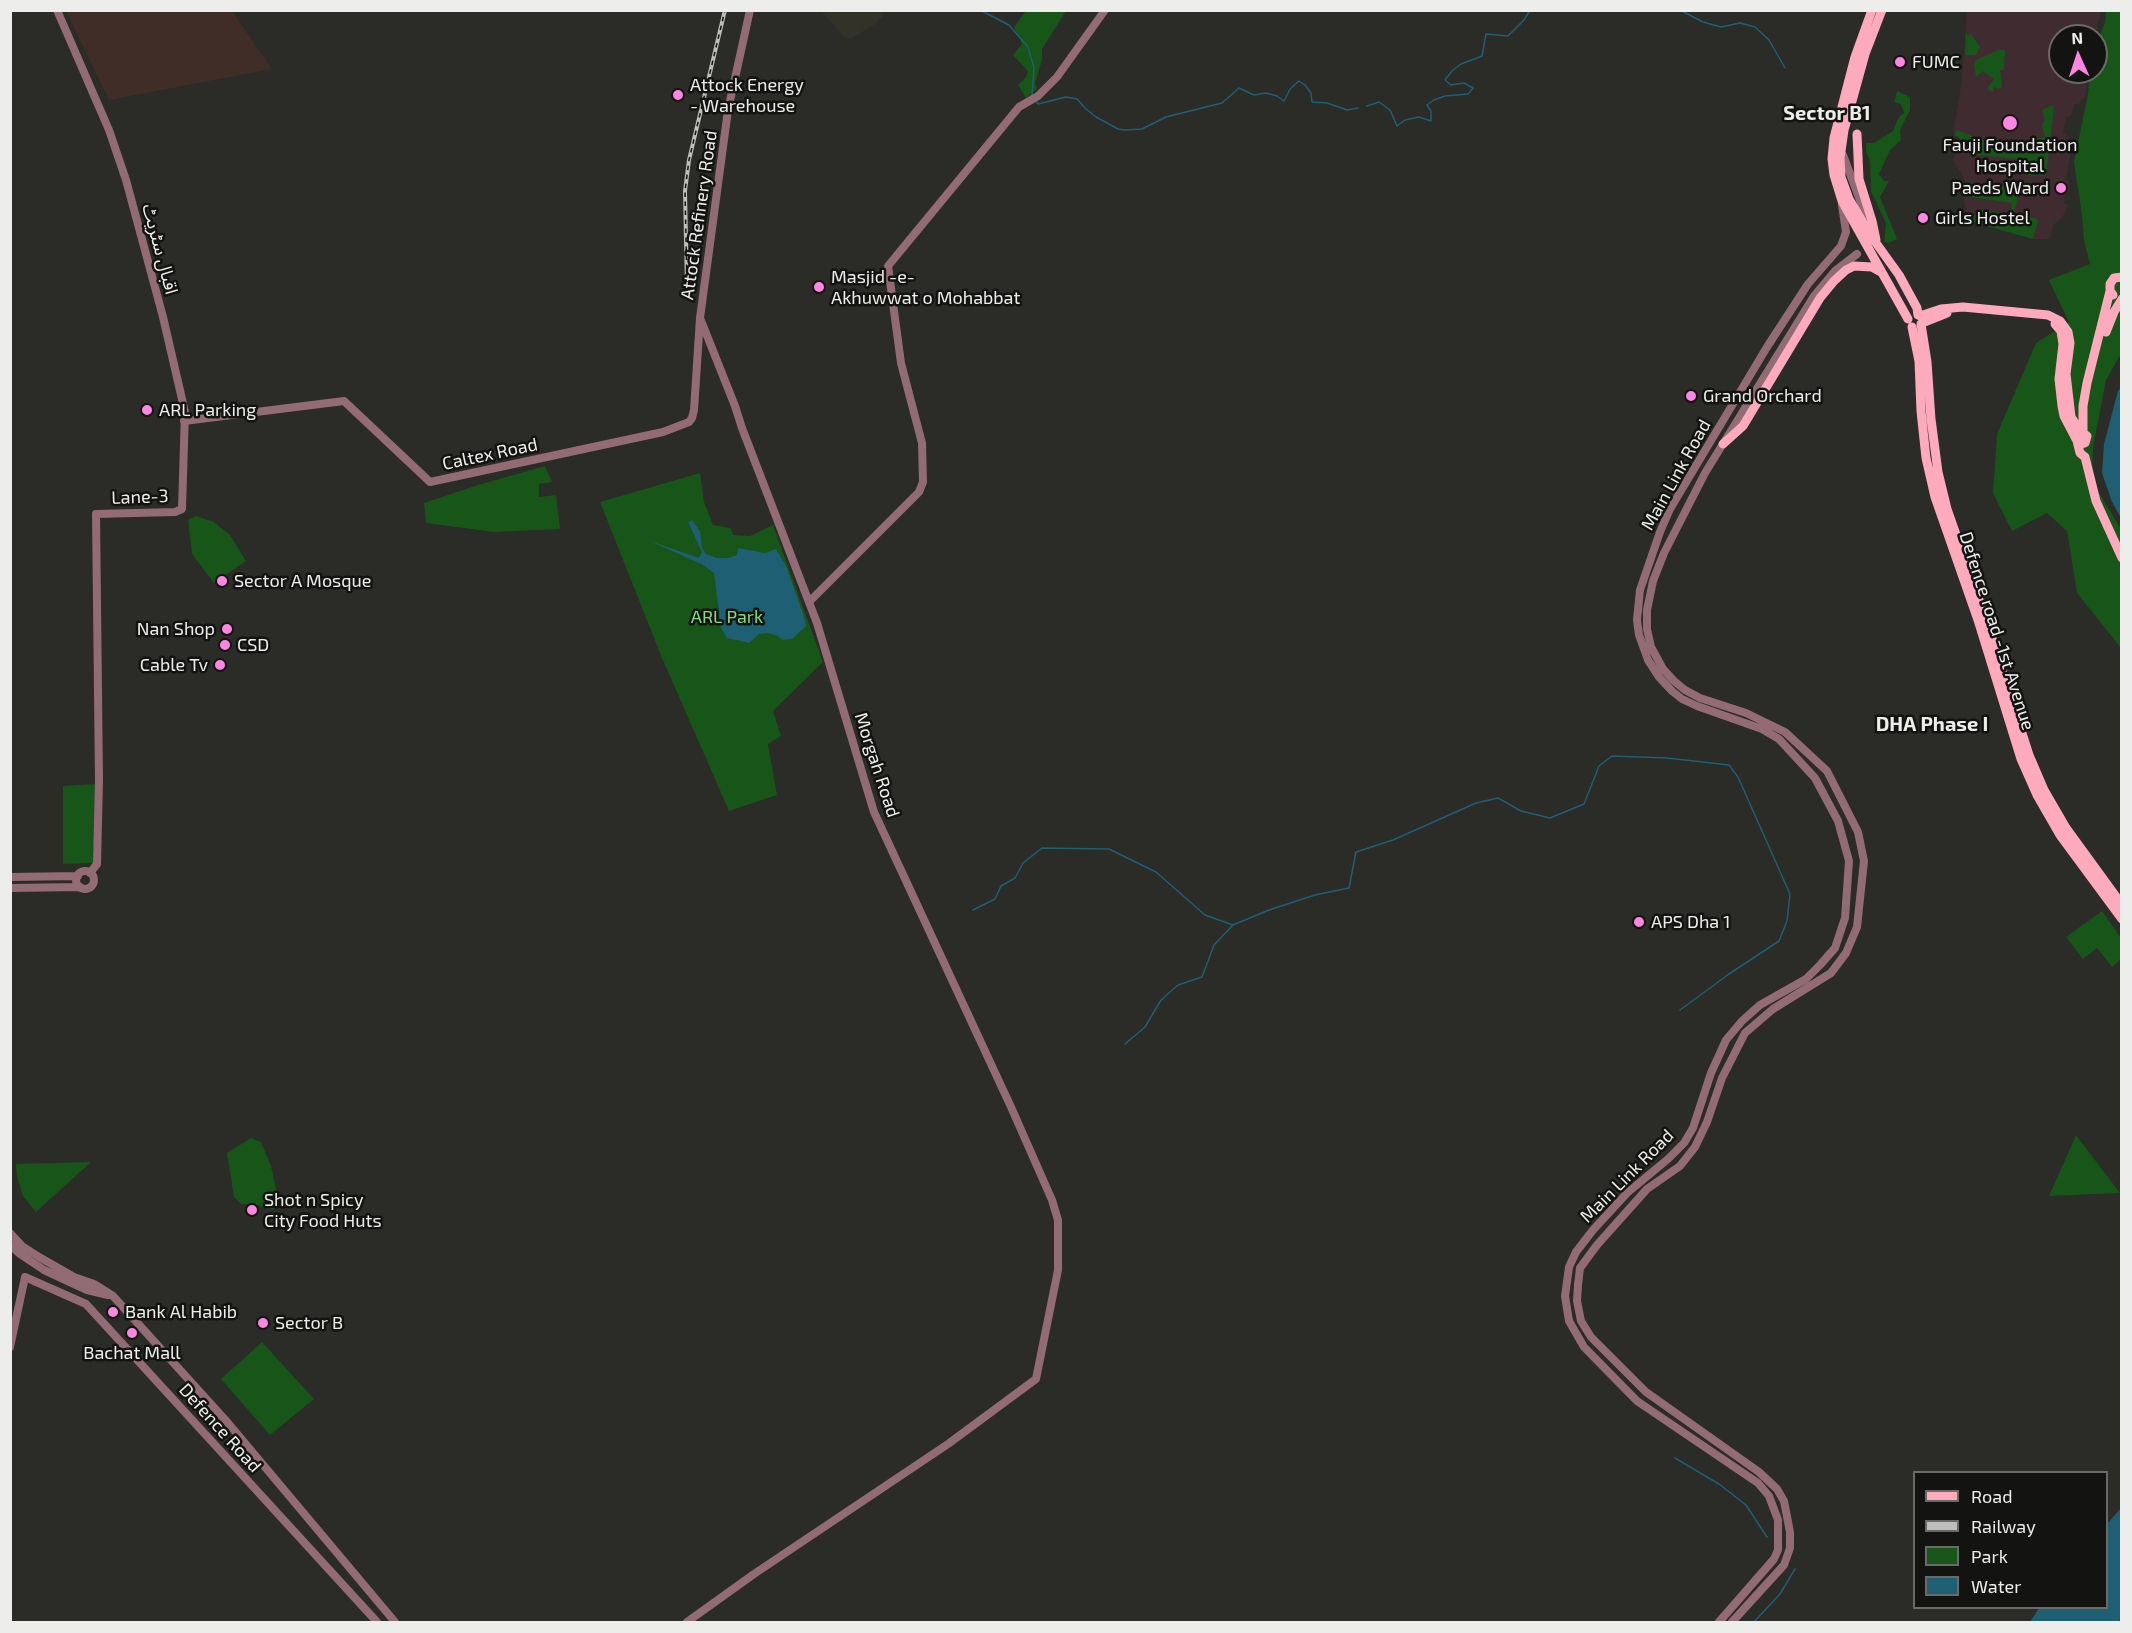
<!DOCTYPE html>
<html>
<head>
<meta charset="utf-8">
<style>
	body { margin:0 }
	#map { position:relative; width:2132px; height:1633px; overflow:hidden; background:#2b2b27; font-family:"Exo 2",sans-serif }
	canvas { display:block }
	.frame { position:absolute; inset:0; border:12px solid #ededeb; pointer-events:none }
	.legend { position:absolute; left:1913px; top:1471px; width:195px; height:138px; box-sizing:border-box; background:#131312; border:2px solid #6a6a69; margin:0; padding:8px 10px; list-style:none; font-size:18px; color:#ededeb }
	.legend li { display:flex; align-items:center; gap:12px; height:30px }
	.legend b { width:30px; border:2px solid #6a6a69 }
	.north { position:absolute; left:2048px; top:24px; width:60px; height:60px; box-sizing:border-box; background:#131312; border:2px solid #6a6a69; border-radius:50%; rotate:357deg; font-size:16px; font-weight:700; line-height:24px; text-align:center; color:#ededeb }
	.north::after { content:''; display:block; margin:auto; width:21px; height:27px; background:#fd86e2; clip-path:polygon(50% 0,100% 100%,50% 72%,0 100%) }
</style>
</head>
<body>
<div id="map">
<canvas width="2132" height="1633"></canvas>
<div class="frame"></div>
<ul class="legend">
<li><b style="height:8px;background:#fdaabd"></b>Road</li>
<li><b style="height:8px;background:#bebebc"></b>Railway</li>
<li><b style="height:16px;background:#175519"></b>Park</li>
<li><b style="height:16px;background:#1f5f73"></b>Water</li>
</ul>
<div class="north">N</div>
</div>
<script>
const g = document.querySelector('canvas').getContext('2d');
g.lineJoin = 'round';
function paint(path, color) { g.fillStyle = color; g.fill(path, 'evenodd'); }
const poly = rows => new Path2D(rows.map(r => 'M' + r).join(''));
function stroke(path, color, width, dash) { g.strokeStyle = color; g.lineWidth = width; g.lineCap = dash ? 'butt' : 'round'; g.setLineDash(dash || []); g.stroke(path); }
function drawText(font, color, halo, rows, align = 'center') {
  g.font = font + ' "Exo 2","Noto Sans Arabic",sans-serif'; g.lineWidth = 5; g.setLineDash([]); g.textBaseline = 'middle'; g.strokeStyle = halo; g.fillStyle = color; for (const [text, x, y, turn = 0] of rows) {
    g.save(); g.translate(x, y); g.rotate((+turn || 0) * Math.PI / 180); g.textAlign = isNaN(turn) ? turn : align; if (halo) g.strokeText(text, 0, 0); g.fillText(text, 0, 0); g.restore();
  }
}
const built = poly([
	[821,11,881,11,884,15,874,25,852,38,845,38]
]);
const industrial = poly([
	[66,11,232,11,272,69,109,100]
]);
const medical = poly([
	[1967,11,2101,11,2095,36,2060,36,2060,72,2086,72,2086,92,2084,99,2081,99,2080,103,2074,105,2071,116,2066,117,2063,133,2070,138,2070,156,2066,180,2069,181,2069,192,2065,194,2064,203,2068,205,2062,218,2053,225,2050,239,2033,239,1968,221,1963,196,1965,180,1953,160,1959,138,1954,135,1954,129,1962,79]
]);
const green = poly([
	[1026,11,1066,11,1042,49,1042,60,1035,83,1037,89,1026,98,1018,85,1026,77,1028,71,1013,55,1022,44,1014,27],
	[2106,11,2121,11,2121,354,2106,380,2093,448,2092,481,2121,529,2121,648,2077,593,2067,531,2047,513,2012,531,1993,493,1997,434,2036,343,2069,322,2049,280,2090,264,2084,241,2082,215,2074,162,2088,94,2090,72,2096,72,2096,46,2105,22],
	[1966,32,1968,36,1971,34,1980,47,1976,55,1965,55],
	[1999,50,2005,50,2004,70,2000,70,2002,87,1999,89,1994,87,1993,92,1987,89,1994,79,1982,71,1976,77,1974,65,1976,60],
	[1897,91,1910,97,1910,110,1900,130,1901,140,1890,150,1879,174,1884,181,1889,181,1880,197,1897,239,1888,243,1884,242,1886,223,1871,192,1870,162,1866,151,1866,143,1874,143,1893,131,1899,117,1904,113,1901,104,1894,102],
	[2052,105,2054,107,2046,176,2026,175,2028,160,1956,153,1958,146,1962,148,1964,141,1954,135,1957,130,1979,139,2004,144,2045,137,2042,125,2045,121,2042,110],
	[1964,182,2021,188,2023,182,2046,184,2044,191,2040,194,2019,192,2014,213,2011,212,2012,203,1963,196],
	[1977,209,2035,218,2038,221,2033,239,1972,222],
	[545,466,552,482,539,484,539,497,556,495,560,529,494,532,426,523,424,503,478,485],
	[700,473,704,502,713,525,731,528,733,535,750,536,773,525,823,662,773,711,781,736,768,744,777,795,729,811,662,658,600,502],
	[196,516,214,522,230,535,246,561,214,583,192,554,188,520],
	[96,784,97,846,93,846,94,863,63,864,63,786],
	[2102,911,2121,938,2121,959,2112,967,2097,948,2083,959,2066,937],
	[2076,1135,2120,1193,2049,1196],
	[251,1138,261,1142,271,1166,277,1194,277,1203,274,1209,270,1210,254,1204,241,1204,234,1197,227,1153],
	[91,1162,36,1212,23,1196,17,1177,16,1164],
	[262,1342,314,1399,270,1435,221,1379]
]);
const water = poly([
	[2121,387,2121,518,2112,502,2102,473,2104,444,2118,391],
	[692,520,700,531,702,548,706,554,717,558,728,558,737,555,738,548,765,553,776,549,786,566,804,616,806,626,792,639,782,640,778,636,768,633,759,634,749,643,727,638,721,628,714,573,701,564,650,541,699,558,702,552,688,522],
	[2121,1508,2121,1619,2118,1622,2030,1622,2039,1608,2106,1608,2107,1524]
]);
const stream = poly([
	[980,10,1009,25,1028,47,1034,68,1032,95],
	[1680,10,1703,22,1721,27,1740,23,1755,27,1769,40,1785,68],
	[1036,101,1038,104,1066,97,1077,99,1085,108,1096,117,1118,129,1125,130,1142,129,1166,117,1222,103,1239,88,1254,95,1266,93,1277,96,1284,101,1290,89,1299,81,1305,85,1311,93,1312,102,1327,103,1347,110,1358,108],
	[1367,106,1379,102,1390,110,1397,126,1405,120,1419,117,1431,121,1431,111,1427,105,1434,100,1445,96,1468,94,1473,88,1464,83,1451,85,1445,80,1452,71,1461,64,1482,56,1486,34,1508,36,1524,20,1530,10],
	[973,910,995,899,1001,886,1015,878,1023,863,1042,848,1109,849,1156,872,1205,915,1233,925,1269,910,1315,895,1349,888,1356,852,1393,840,1476,803,1498,798,1521,811,1550,818,1584,804,1599,766,1612,756,1667,758,1729,765,1738,777,1790,894,1787,921,1779,941,1729,974,1680,1010],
	[1125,1044,1145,1027,1161,1000,1178,985,1202,977,1214,945,1233,925],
	[1675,1458,1719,1484,1746,1505,1767,1537],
	[1754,1622,1780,1594,1795,1569]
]);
const minor = poly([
	[57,10,109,130,126,180,163,317,185,412,182,509,175,512,96,514,99,781,97,864,90,873],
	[1843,155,1866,216],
	[184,421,344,401,430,482,663,432,689,422,692,418,694,410,700,318,728,110,750,10],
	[809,602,919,492,923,482,922,443,901,363,888,266,1019,107,1038,96,1057,77,1105,10],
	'76 880a9 9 0 1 1 18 0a9 9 0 1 1-18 0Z',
	[10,877,78,876],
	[10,888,80,887],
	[10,1233,22,1246,39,1257,74,1277,94,1284,113,1296,228,1423,395,1622],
	[10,1245,20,1254,44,1270,87,1290,108,1295],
	[10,1347,25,1277,86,1304,377,1622],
	[687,1622,754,1574,948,1444,1036,1379,1058,1270,1058,1220,1052,1200,1011,1107,874,812,817,623,742,428,735,406,700,318],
	[1719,1622,1774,1559,1778,1550,1778,1520,1769,1496,1758,1483,1637,1401,1584,1347,1569,1321,1565,1296,1569,1267,1576,1252,1593,1230,1627,1193,1668,1159,1684,1143,1693,1128,1711,1073,1726,1040,1742,1021,1760,1005,1806,979,1820,965,1835,948,1845,918,1849,861,1838,821,1815,778,1779,739,1762,729,1697,706,1682,699,1672,691,1659,677,1648,660,1639,635,1637,620,1640,590,1660,532,1670,509,1767,347,1808,284,1841,246,1846,232,1842,205],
	[1732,1622,1784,1565,1790,1548,1790,1532,1784,1501,1777,1489,1759,1472,1646,1392,1591,1337,1581,1321,1577,1301,1578,1285,1580,1268,1597,1245,1647,1189,1680,1166,1695,1147,1707,1122,1722,1078,1745,1033,1773,1009,1831,973,1846,953,1857,927,1864,861,1858,832,1827,771,1785,732,1746,713,1700,698,1685,690,1674,681,1663,669,1651,647,1647,629,1647,610,1653,581,1664,553,1705,473,1814,296,1835,271,1857,254]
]);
const major = poly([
	[1872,10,1855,57,1834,138,1832,159,1834,175,1842,201,1908,319],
	[1882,10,1865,54,1844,130,1840,158,1841,177,1849,199,1871,236,1899,275,1917,308,1918,315],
	[1857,134,1859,179,1872,221,1876,240],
	[2113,295,2110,291,2110,284,2114,278,2122,277],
	[1920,316,1941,309,1963,307,2048,315,2060,321,2068,332,2070,343,2066,374,2071,417,2081,433],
	[1922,323,1947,313],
	[1921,324,1927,362,1931,419,1938,472,1947,509,1986,620,2029,755,2044,790,2066,828,2122,905],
	[2055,324,2061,331,2063,344,2059,379,2062,406,2064,416,2076,439],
	[1912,327,1919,361,1921,411,1926,458,1935,497,1978,620,2021,759,2037,795,2060,835,2122,919],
	[2106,332,2114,312,2122,299],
	[2083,433,2083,406,2087,383,2110,291],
	[2078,442,2081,444,2085,443,2087,436,2083,433,2078,434,2077,441,2080,453,2085,457,2096,501,2122,558],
	[1723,444,1743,426,1820,298,1834,281,1846,270,1854,266,1872,267,1881,272]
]);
const rail = poly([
	[687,287,685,191,689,160,725,10]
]);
const markers = [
	[1900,62,6,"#fd86e2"],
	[678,95,6,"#fd86e2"],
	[2010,123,8,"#fd86e2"],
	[2061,188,6,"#fd86e2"],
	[1923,218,6,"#fd86e2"],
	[819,287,6,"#fd86e2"],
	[1691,396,6,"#fd86e2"],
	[147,410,6,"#fd86e2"],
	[222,581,6,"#fd86e2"],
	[227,629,6,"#fd86e2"],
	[225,645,6,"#fd86e2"],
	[220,665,6,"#fd86e2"],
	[1639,922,6,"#fd86e2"],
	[252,1210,6,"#fd86e2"],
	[113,1312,6,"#fd86e2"],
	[263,1323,6,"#fd86e2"],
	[132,1333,6,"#fd86e2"]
];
const poiNames = [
	["FUMC",1912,62],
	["Attock Energy",690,85],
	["- Warehouse",690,106],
	["Fauji Foundation",2010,145,"center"],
	["Hospital",2010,166,"center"],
	["Paeds Ward",2049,188,"right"],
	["Girls Hostel",1935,218],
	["Masjid -e-",831,277],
	["Akhuwwat o Mohabbat",831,298],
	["Grand Orchard",1703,396],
	["ARL Parking",159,410],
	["Sector A Mosque",234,581],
	["Nan Shop",215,629,"right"],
	["CSD",237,645],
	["Cable Tv",208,665,"right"],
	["APS Dha 1",1651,922],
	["Shot n Spicy",264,1200],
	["City Food Huts",264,1221],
	["Bank Al Habib",125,1312],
	["Sector B",275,1323],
	["Bachat Mall",132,1353,"center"]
];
const streetNames = [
	["Attock Refinery Road",699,215,-82],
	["اقبال سٹریٹ",160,249,75],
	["Caltex Road",490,454,-12],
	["Main Link Road",1676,475,-61],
	["Lane-3",140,497,-2],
	["Defence road -1st Avenue",1997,631,72],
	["Morgah Road",877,765,72],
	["Main Link Road",1627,1176,-45],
	["Defence Road",220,1428,48]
];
const parkNames = [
	["ARL Park",727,617]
];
const neighbourhoodNames = [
	["Sector B1",1827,113],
	["DHA Phase I",1932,724]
];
paint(built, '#333228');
paint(industrial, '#402d28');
paint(medical, '#402c30');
paint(green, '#175519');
paint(water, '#1f5f73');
stroke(stream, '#1f5f73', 1.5);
stroke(minor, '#936b74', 8);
stroke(major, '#fdaabd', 9);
stroke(rail, '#bebebc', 4);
stroke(rail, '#131312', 1.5, [4.5]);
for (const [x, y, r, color] of markers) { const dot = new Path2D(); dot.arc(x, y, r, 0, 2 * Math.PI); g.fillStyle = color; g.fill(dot); stroke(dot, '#131312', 2); }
drawText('18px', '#ededeb', '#131312', poiNames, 'left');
drawText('18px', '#ededeb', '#131312', streetNames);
drawText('18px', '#85db82', '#131312', parkNames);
drawText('bold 20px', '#ededeb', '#131312', neighbourhoodNames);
</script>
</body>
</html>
